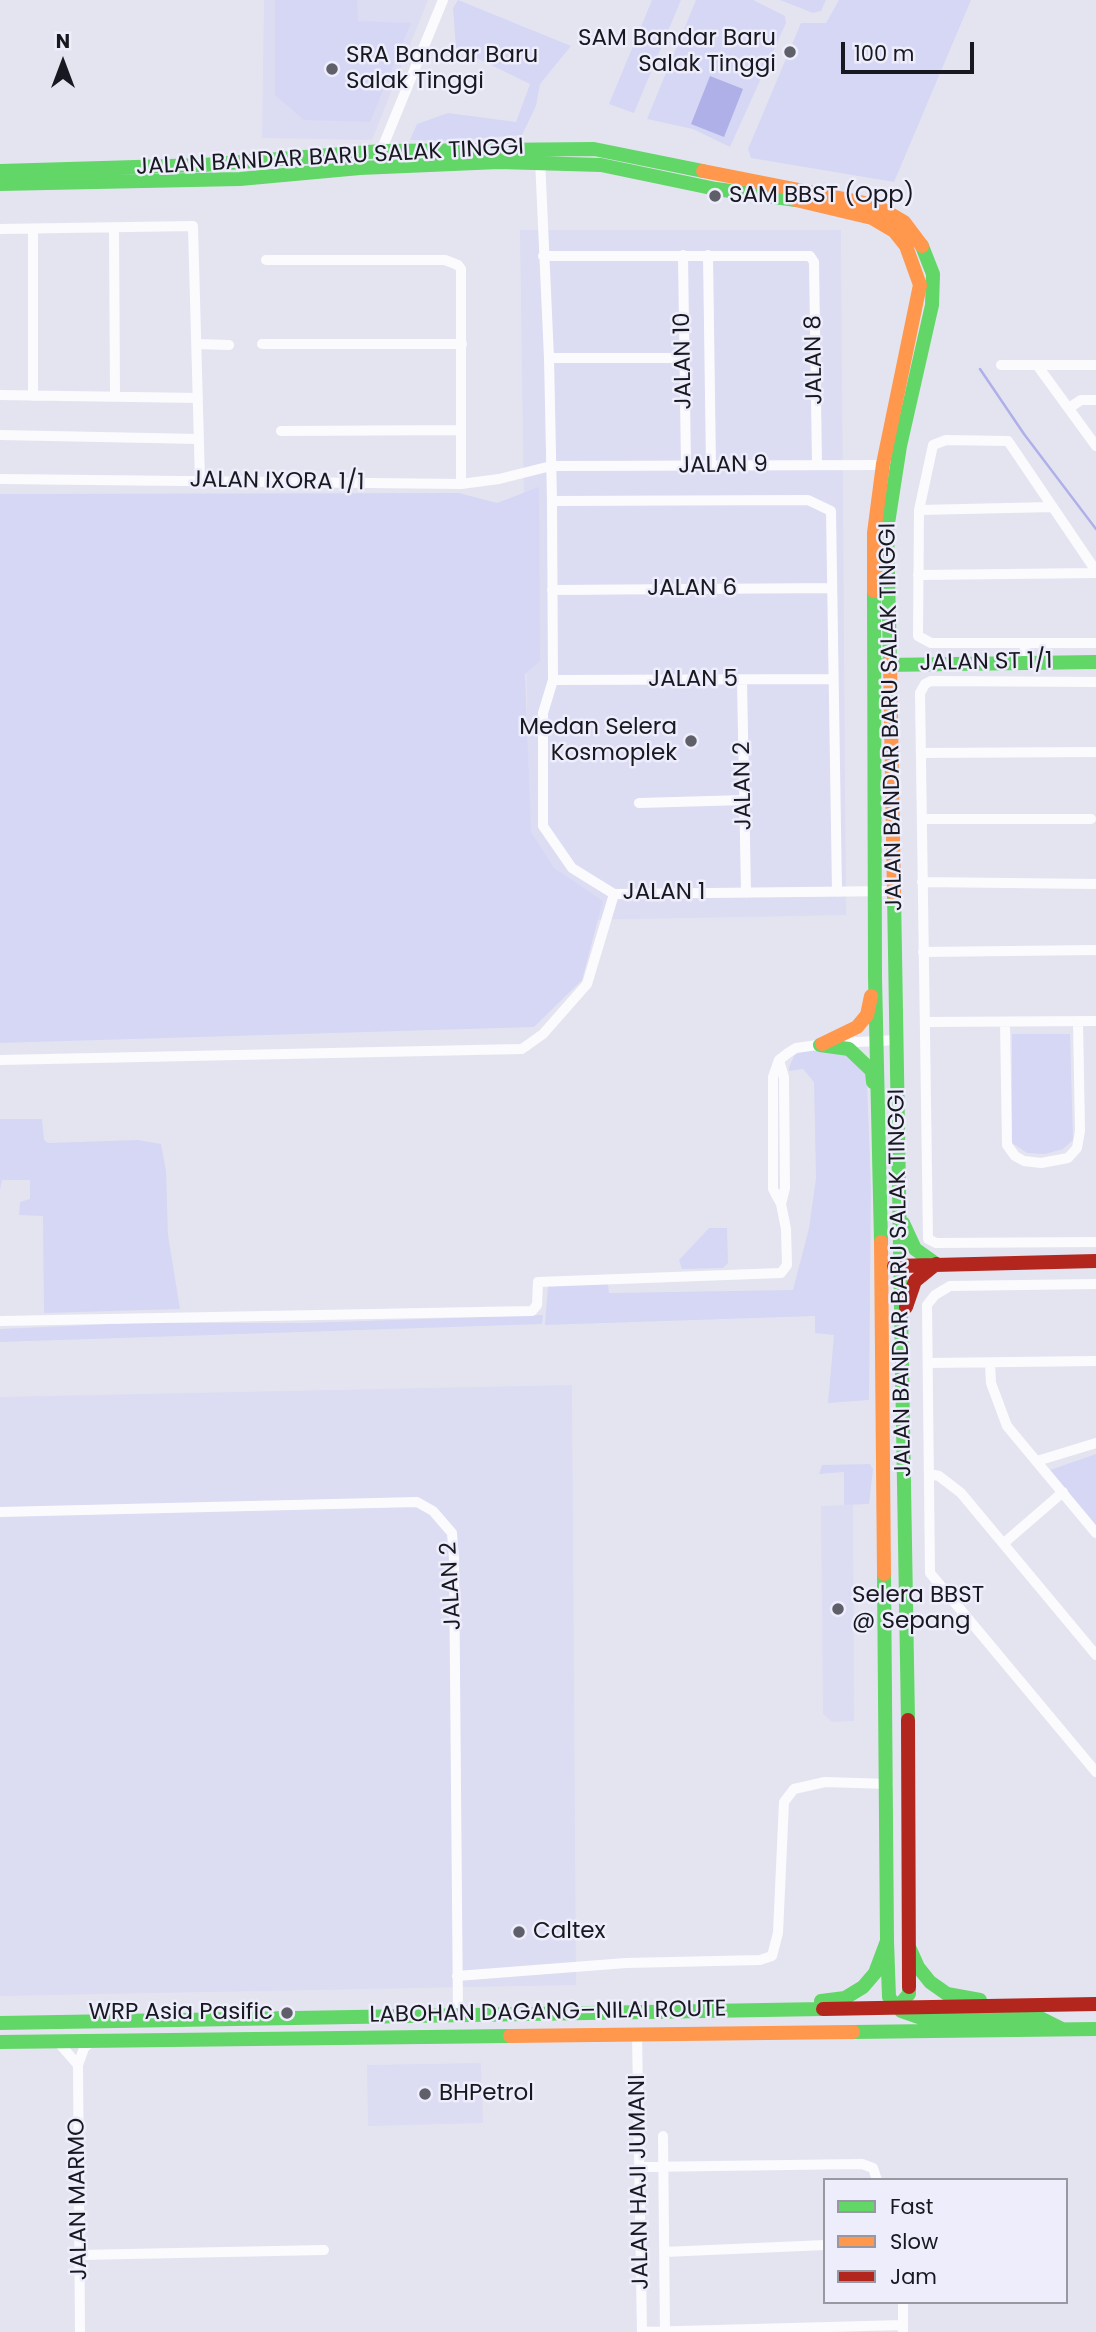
<!DOCTYPE html>
<html>
<head>
<meta charset="utf-8">
<style>
	body { margin:0 }
	#map { position:relative; width:1096px; height:2332px; overflow:hidden; background:#e4e4f1; font-family:Poppins,sans-serif }
	canvas { display:block }
	.legend { position:absolute; left:823px; top:2178px; width:245px; height:126px; box-sizing:border-box; background:#ededfb; border:2px solid #9898a3; margin:0; padding:9px 12px; list-style:none; font-size:21px; color:#181820 }
	.legend li { display:flex; align-items:center; gap:14px; height:35px }
	.legend b { width:35px; border:2px solid #9898a3 }
	.north { position:absolute; left:28px; top:28px; width:70px; height:70px; -webkit-text-stroke:5px #ededfb; paint-order:stroke; rotate:0deg; font-size:19px; font-weight:700; line-height:28px; text-align:center; color:#181820 }
	.north::after { content:''; display:block; margin:auto; width:24px; height:32px; background:#181820; clip-path:polygon(50% 0,100% 100%,50% 72%,0 100%) }
	.scale { position:absolute; left:841px; top:42px; width:133px; height:32px; box-sizing:border-box; border:4px solid #181820; border-top:0; padding-left:9px; font-size:21px; line-height:24px; white-space:nowrap; color:#181820; -webkit-text-stroke:5px #ededfb; paint-order:stroke }
</style>
</head>
<body>
<div id="map">
<canvas width="1096" height="2332"></canvas>
<ul class="legend">
<li><b style="height:9px;background:#63d668"></b>Fast</li>
<li><b style="height:9px;background:#ff974d"></b>Slow</li>
<li><b style="height:9px;background:#b3261e"></b>Jam</li>
</ul>
<div class="north">N</div>
<div class="scale">100 m</div>
</div>
<script>
const g = document.querySelector('canvas').getContext('2d');
g.lineJoin = 'round';
function paint(path, color) { g.fillStyle = color; g.fill(path, 'evenodd'); }
const poly = rows => new Path2D(rows.map(r => 'M' + r).join(''));
function stroke(path, color, width, dash) { g.strokeStyle = color; g.lineWidth = width; g.lineCap = dash ? 'butt' : 'round'; g.setLineDash(dash || []); g.stroke(path); }
function drawText(font, color, halo, rows, align = 'center') {
  g.font = font + ' Poppins,sans-serif'; g.lineWidth = 5; g.setLineDash([]); g.textBaseline = 'middle'; g.strokeStyle = halo; g.fillStyle = color; for (const [text, x, y, turn = 0] of rows) {
    g.save(); g.translate(x, y); g.rotate((+turn || 0) * Math.PI / 180); g.textAlign = isNaN(turn) ? turn : align; if (halo) g.strokeText(text, 0, 0); g.fillText(text, 0, 0); g.restore();
  }
}
const built = poly([
	[264,0,428,0,372,140,262,138],
	[520,230,841,230,846,915,530,921],
	[572,1385,576,1985,0,1996,0,1397],
	[853,1505,854,1721,832,1722,823,1714,821,1506],
	[481,2063,483,2123,368,2126,367,2065]
]);
const green = poly([
	[275,0,357,0,358,21,411,23,370,122,304,120,275,95],
	[458,0,571,46,540,84,536,106,522,135,442,141,410,140,417,124,448,113,516,122,530,84,456,48,453,8],
	[652,0,681,0,634,113,609,104],
	[696,0,753,0,785,16,786,23,730,147,693,129,647,119],
	[780,0,826,0,821,11,813,13],
	[839,0,971,0,894,182,751,158,748,149,801,23,826,23],
	[539,487,540,661,525,674,531,832,554,868,603,901,582,980,534,1027,0,1043,0,494,459,493,497,503],
	[1012,1034,1070,1034,1073,1140,1063,1149,1045,1154,1027,1153,1012,1143],
	[838,1050,851,1054,865,1068,867,1082,871,1188,869,1400,828,1403,834,1335,815,1333,815,1316,545,1325,548,1286,608,1284,609,1293,793,1290,809,1228,816,1178,814,1082,803,1069,789,1071,789,1067,795,1054,801,1051],
	[0,1119,42,1119,44,1140,48,1143,138,1140,161,1144,166,1171,168,1235,180,1309,44,1313,43,1216,19,1215,20,1202,30,1199,30,1180,2,1180,0,1190],
	[709,1228,727,1228,728,1263,723,1268,682,1269,679,1260],
	[543,1315,542,1324,0,1342,0,1329,133,1323,303,1323],
	[1096,1454,1096,1526,1050,1470],
	[870,1464,873,1469,869,1504,844,1505,844,1472,819,1474,822,1465]
]);
const water = poly([
	[710,76,743,89,724,137,691,124]
]);
const stream = poly([
	[980,369,1024,434,1096,529]
]);
const street = poly([
	[540,159,549,358,552,501,553,680,543,713,543,826,572,868,614,894,895,891],
	[381,167,381,151,443,0],
	[114,228,115,396],
	[0,229,193,226,200,481],
	[683,255,686,467],
	[708,255,711,467],
	[543,256,810,256,814,262,817,465],
	[266,260,445,260,458,265,461,269,461,484],
	[197,344,229,345],
	[262,344,462,344],
	[549,358,683,358],
	[1001,365,1096,365],
	[1037,365,1096,446],
	[0,395,198,398],
	[33,396,33,229],
	[1069,408,1081,400,1096,400],
	[281,431,461,430],
	[0,435,199,439],
	[0,479,461,484,499,479,551,466,888,465],
	[552,501,808,500,831,511,837,892],
	[919,510,1053,507],
	[918,575,1096,573],
	[552,590,832,588],
	[1025,643,931,643,918,636,919,510,933,445,946,440,1008,441,1096,571],
	[1025,663,1025,643,1096,643],
	[553,680,833,679],
	[742,680,746,893],
	[1096,682,931,681,925,684,920,693,928,1239,936,1243,1096,1242],
	[921,753,1096,752],
	[639,803,745,800],
	[922,819,1091,819],
	[922,882,1096,884],
	[923,952,1096,950],
	[925,1022,1096,1021],
	[1005,1022,1007,1145,1015,1156,1024,1161,1041,1163,1068,1158,1077,1148,1080,1131,1078,1021],
	[838,1043,897,1040],
	[0,1060,522,1049,543,1034,587,984,614,894],
	[779,1061,784,1077,785,1188,781,1204],
	[1096,1284,950,1286,935,1295,927,1305,930,1573,1096,1772],
	[0,1321,532,1311,537,1305,538,1282,781,1273,787,1265,786,1229,781,1204,773,1189,773,1077,779,1060,788,1053,796,1048,824,1044],
	[928,1363,1096,1361],
	[990,1363,991,1383,1007,1426,1096,1533],
	[1037,1461,1096,1443],
	[930,1474,939,1476,961,1493,1096,1655],
	[0,1512,417,1502,433,1511,452,1533,454,1559,458,2014],
	[1004,1543,1063,1492],
	[457,1976,626,1963,760,1960,772,1956,778,1933,784,1802,794,1789,825,1782,888,1784],
	[637,2033,642,2332,903,2325],
	[58,2042,78,2065],
	[663,2136,665,2332],
	[641,2167,862,2164,873,2168,877,2180],
	[664,2252,825,2245],
	[80,2255,324,2250],
	[903,2302,903,2330],
	[80,2332,78,2065,84,2048,92,2041]
]);
const fast = poly([
	[0,171,203,165,381,151,594,149,703,171],
	[0,184,240,179,360,168,499,162,601,165,716,189,796,200],
	[874,591,875,978,881,1242],
	[890,662,887,530,900,446,932,305,933,274,922,246],
	[884,665,1096,662],
	[894,894,908,1720],
	[820,1045,849,1049,872,1071,873,1082],
	[903,1223,915,1249,936,1264],
	[884,1574,887,1941,889,1997,897,2008,909,1994,909,1987],
	[910,1949,918,1967,930,1982,947,1994,980,2000],
	[821,2001,845,1998,863,1987,875,1973,887,1941],
	[901,2011,921,2018,1040,2018,1062,2029],
	[0,2023,823,2009],
	[853,2032,1096,2029],
	[0,2042,510,2036]
]);
const slow = poly([
	[703,171,875,205,904,222,922,246],
	[796,200,872,218,894,231,906,246,920,285,883,464,874,533,874,591],
	[890,662,894,894],
	[822,1044,857,1027,867,1015,871,996],
	[881,1242,884,1574],
	[510,2036,853,2032]
]);
const jam = poly([
	[894,1266,1096,1261],
	[906,1307,915,1281,936,1264],
	[908,1720,909,1987],
	[823,2009,1096,2004]
]);
const markers = [
	[790,52,7,"#5f5f69"],
	[332,69,7,"#5f5f69"],
	[715,196,7,"#5f5f69"],
	[691,741,7,"#5f5f69"],
	[838,1609,7,"#5f5f69"],
	[519,1932,7,"#5f5f69"],
	[287,2013,7,"#5f5f69"],
	[425,2094,7,"#5f5f69"]
];
const poiNames = [
	["SAM Bandar Baru",776,39,"right"],
	["Salak Tinggi",776,65,"right"],
	["SRA Bandar Baru",346,56],
	["Salak Tinggi",346,82],
	["SAM BBST (Opp)",729,196],
	["Medan Selera",677,728,"right"],
	["Kosmoplek",677,754,"right"],
	["Selera BBST",852,1596],
	["@ Sepang",852,1622],
	["Caltex",533,1932],
	["WRP Asia Pasific",273,2013,"right"],
	["BHPetrol",439,2094]
];
const streetNames = [
	["JALAN BANDAR BARU SALAK TINGGI",330,158,-3],
	["JALAN 8",815,360,-91],
	["JALAN 10",684,361,-91],
	["JALAN 9",723,466,-1],
	["JALAN IXORA 1/1",277,482,1],
	["JALAN 6",692,589],
	["JALAN ST 1/1",986,663,-1],
	["JALAN 5",693,680],
	["JALAN BANDAR BARU SALAK TINGGI",892,717,-91],
	["JALAN 2",744,786,-91],
	["JALAN 1",664,893],
	["JALAN BANDAR BARU SALAK TINGGI",901,1283,-91],
	["JALAN 2",452,1586,-93],
	["LABOHAN DAGANG–NILAI ROUTE",548,2013,-1],
	["JALAN HAJI JUMANI",640,2182,-91],
	["JALAN MARMO",79,2199,-91]
];
paint(built, '#dcdcf3');
paint(green, '#d6d7f4');
paint(water, '#b0b0e9');
stroke(stream, '#b0b0e9', 2.5);
stroke(street, '#fbfbfd', 10);
stroke(fast, '#63d668', 14);
stroke(slow, '#ff974d', 14);
stroke(jam, '#b3261e', 14);
for (const [x, y, r, color] of markers) { const dot = new Path2D(); dot.arc(x, y, r, 0, 2 * Math.PI); g.fillStyle = color; g.fill(dot); stroke(dot, '#ededfb', 2.5); }
drawText('23px', '#181820', '#ededfb', poiNames, 'left');
drawText('23px', '#181820', '#ededfb', streetNames);
</script>
</body>
</html>
